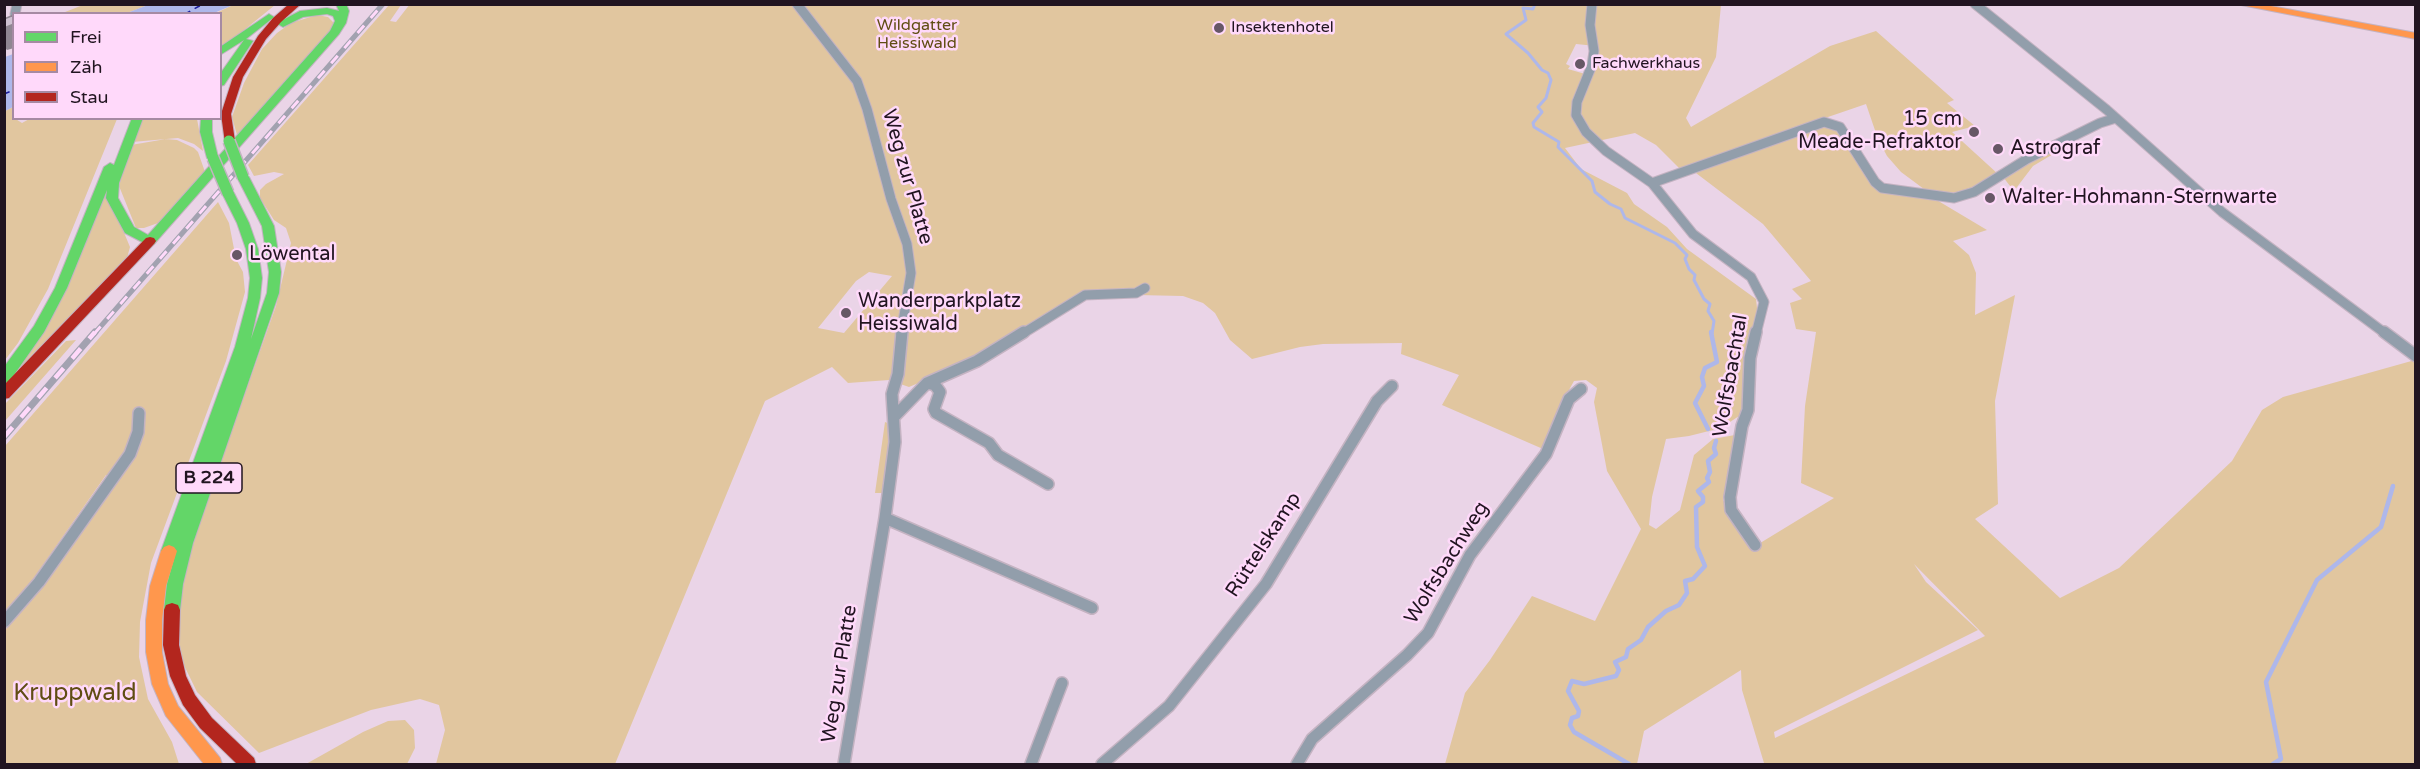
<!DOCTYPE html>
<html>
<head>
<meta charset="utf-8">
<style>
	body { margin:0 }
	#map { position:relative; width:2420px; height:769px; overflow:hidden; background:#ead4e7; font-family:"Varela Round",sans-serif }
	canvas { display:block }
	.frame { position:absolute; inset:0; border:6px solid #211420; pointer-events:none }
	.legend { position:absolute; left:12px; top:12px; width:210px; height:108px; box-sizing:border-box; background:#ffd9fa; border:2px solid #a68aa3; margin:0; padding:8px 10px; list-style:none; font-size:18px; color:#211420 }
	.legend li { display:flex; align-items:center; gap:12px; height:30px }
	.legend b { width:30px; border:2px solid #a68aa3 }
</style>
</head>
<body>
<div id="map">
<canvas width="2420" height="769"></canvas>
<div class="frame"></div>
<ul class="legend">
<li><b style="height:8px;background:#63d668"></b>Frei</li>
<li><b style="height:8px;background:#ff974d"></b>Zäh</li>
<li><b style="height:8px;background:#b3261e"></b>Stau</li>
</ul>
</div>
<script>
const g = document.querySelector('canvas').getContext('2d');
g.lineJoin = 'round';
function paint(path, color) { g.fillStyle = color; g.fill(path, 'evenodd'); }
const poly = rows => new Path2D(rows.map(r => 'M' + r).join(''));
function stroke(path, color, width, dash) { g.strokeStyle = color; g.lineWidth = width; g.lineCap = dash ? 'butt' : 'round'; g.setLineDash(dash || []); g.stroke(path); }
function drawText(font, color, halo, rows, align = 'center') {
  g.font = font + ' "Varela Round",sans-serif'; g.lineWidth = 5; g.setLineDash([]); g.textBaseline = 'middle'; g.strokeStyle = halo; g.fillStyle = color; for (const [text, x, y, turn = 0] of rows) {
    g.save(); g.translate(x, y); g.rotate((+turn || 0) * Math.PI / 180); g.textAlign = isNaN(turn) ? turn : align; if (halo) g.strokeText(text, 0, 0); g.fillText(text, 0, 0); g.restore();
  }
}
const green = poly([
	[410,4,1721,5,1716,57,1686,118,1691,127,1830,46,1876,31,1954,100,1947,103,1975,126,1952,132,1998,174,1968,191,1932,195,1901,172,1887,156,1878,139,1866,104,1752,143,1682,171,1656,145,1635,133,1565,148,1581,169,1627,193,1634,204,1667,227,1687,249,1756,299,1758,317,1746,355,1742,414,1721,428,1689,436,1666,439,1652,497,1649,525,1656,529,1680,510,1694,455,1713,439,1735,435,1723,500,1752,548,1834,498,1801,483,1805,406,1816,332,1796,329,1790,303,1802,299,1792,289,1811,281,1763,224,1692,170,1821,124,1834,126,1873,183,1935,199,1987,230,1953,241,1969,255,1976,273,1975,315,2015,295,1995,401,1998,504,1975,519,2060,598,2119,568,2232,461,2262,410,2283,397,2415,360,2415,764,1762,764,1764,763,1742,690,1741,670,1644,731,1637,764,1445,764,1465,693,1490,660,1532,596,1595,621,1641,529,1607,471,1594,402,1597,388,1586,380,1574,381,1559,408,1543,449,1442,405,1459,375,1401,354,1402,343,1323,344,1300,347,1252,359,1230,340,1215,313,1203,303,1183,296,1137,295,1085,291,973,360,909,387,889,380,848,383,832,367,765,401,615,764,436,764,445,730,439,705,420,699,371,710,259,753,197,692,181,659,176,613,192,543,276,306,291,243,286,228,274,220,260,198,260,190,266,184,284,174,274,172,254,176,248,165,389,5,401,5,390,21,396,22],
	[1576,44,1596,46,1598,58,1592,76,1568,69,1570,66,1566,64],
	[869,272,892,276,844,333,818,328,856,281],
	[1914,564,1985,636,1775,738,1774,732,1978,630,1926,582],
	[83,5,148,5,127,13,60,14],
	[233,5,275,5,233,39,221,46,220,14,214,14],
	[317,15,328,17,334,23,330,32,237,135,232,117,244,83,262,49,277,33,291,23],
	[13,107,14,118,22,123,31,118,117,119,48,289,18,343,5,360,5,111],
	[142,119,197,119,203,151,194,144,178,138,132,142],
	[166,139,177,140,194,148,198,152,205,172,158,223,144,228,136,228,119,186,131,145],
	[2057,148,2060,150,2033,166,2014,191,2003,177],
	[105,187,130,247,127,258,5,386],
	[218,202,229,223,236,259,243,272,245,292,226,361,151,563,140,622,139,657,148,699,172,742,179,764,5,764,5,630,53,573,121,476,106,475,31,582,5,615,5,446],
	[76,340,5,421,5,404,66,341],
	[885,422,890,424,890,442,883,493,875,493],
	[405,720,414,730,415,748,407,764,306,764,363,732,388,721]
]);
const water = poly([
	[148,5,148,4,233,5,214,13,127,13],
	[13,54,13,107,5,111,5,57]
]);
const streamFar1 = poly([
	[1535,4,1533,9,1523,8,1526,20,1506,34,1528,53,1542,70,1548,73,1551,80,1546,98,1538,107,1542,112,1533,123,1534,127,1559,142,1558,147,1592,181,1595,192,1610,204,1621,209,1625,218,1675,243,1687,255,1685,259,1689,269,1695,275,1694,280,1704,299,1710,304,1708,311,1714,321,1712,334]
]);
const stream = poly([
	[1708,429,1695,403,1704,386,1702,377,1705,368,1717,362,1711,332],
	[1629,764,1574,732,1570,725,1572,718,1578,716,1579,711,1568,691,1572,681,1584,684,1616,676,1619,670,1615,662,1626,657,1628,649,1641,640,1648,627,1666,611,1679,605,1687,593,1685,581,1693,579,1705,566,1697,547,1696,507,1703,502,1703,497,1698,491,1709,482,1707,478,1710,472,1708,461,1716,454,1714,448,1716,441],
	[2273,764,2281,759,2266,682,2317,580,2381,527,2393,486]
]);
const ferry = poly([
	[185,14,203,4],
	[4,94,14,90]
]);
const streetFar1 = poly([
	[797,4,857,81,867,109,891,199,907,244,911,273,901,334],
	[1592,4,1590,25,1594,51,1592,65,1577,102,1576,115,1586,132,1606,151,1652,183,1693,234,1751,277,1764,302,1756,334],
	[1975,4,2107,110,2222,212,2386,334],
	[15,14,17,4],
	[1652,183,1824,122,1840,127,1875,182,1882,188,1954,198,1974,192,2027,159,2100,123,2116,118],
	[1022,334,1085,295,1136,293,1145,288]
]);
const street = poly([
	[2384,332,2416,356],
	[927,383,935,385,940,392,934,409,936,413,989,443,998,455,1048,484],
	[895,416,927,383,977,361,1024,332],
	[885,518,1092,608],
	[1755,545,1731,510,1730,497,1742,426,1748,410,1750,358,1756,332],
	[4,622,39,582,130,454,138,432,139,413],
	[844,764,885,518,895,442,892,394,898,374,902,332],
	[1031,764,1062,683],
	[1102,764,1169,706,1266,584,1377,401,1392,386],
	[1297,764,1312,739,1407,655,1428,633,1470,555,1546,454,1569,399,1581,389]
]);
const fast = poly([
	[336,4,346,4,349,11,346,23,339,34,154,244,146,244,125,233,106,198,107,190,67,288,44,332,9,382,4,383,4,367,34,326,55,288,104,167,110,163,114,165,132,118,143,118,119,183,118,198,134,227,148,235,214,161,207,158,200,132,201,118,212,118,212,132,218,157,330,31,335,21,333,16,327,14,303,17,283,27,278,24,279,22,300,11,327,8,339,11,336,4],
	[269,14,274,17,246,39,253,41,224,85,220,86,220,74,244,40,220,55,220,47,269,14],
	[243,173,249,177,274,226,281,272,279,293,193,543,183,584,180,610,178,615,172,617,166,615,164,610,167,584,176,552,174,555,169,557,164,555,161,551,235,347,248,298,250,278,246,249,237,223,222,193,224,190,232,190,234,193,249,223,258,249,262,278,260,298,251,339,267,293,269,272,262,226,237,177,243,173]
]);
const slow = poly([
	[2236,4,2260,4,2416,33,2416,39,2236,4],
	[169,545,174,547,177,551,166,586,162,620,162,652,168,684,178,706,220,758,222,764,204,764,166,716,152,684,146,652,146,620,150,586,161,551,164,547,169,545]
]);
const jam = poly([
	[289,4,301,4,281,22,266,39,243,77,231,114,235,141,233,143,225,143,221,114,233,77,258,36,273,18,289,4],
	[150,237,154,238,156,241,154,244,9,398,4,399,4,385,146,238,150,237],
	[172,603,178,605,180,610,179,645,186,676,195,695,212,718,254,758,256,764,237,764,200,728,183,705,170,676,163,645,164,610,166,605,172,603]
]);
const railFar1 = poly([
	[94,334,383,4]
]);
const rail = poly([
	[4,437,95,332]
]);
const fastBridge = poly([
	[229,141,243,177],
	[213,158,228,193]
]);
const shadedWall = poly([
	[14,24,14,48,7,50,4,47,4,28]
]);
const building = poly([
	[14,15,14,24,4,28,4,19,14,15]
]);
const markers = [
	[1219,28,6,"#675766"],
	[1580,64,6,"#675766"],
	[1974,132,6,"#675766"],
	[1998,149,6,"#675766"],
	[1990,198,6,"#675766"],
	[237,255,6,"#675766"],
	[846,313,6,"#675766"]
];
const farParknames = [
	["Wildgatter",917,26],
	["Heissiwald",917,44]
];
const farPoinames = [
	["Insektenhotel",1231,28],
	["Fachwerkhaus",1592,64]
];
const shields = [
	[209,478,66]
];
const shieldNames = [
	["B 224",209,478]
];
const poiNames = [
	["15 cm",1962,120,"right"],
	["Meade-Refraktor",1962,143,"right"],
	["Astrograf",2010,149],
	["Walter-Hohmann-Sternwarte",2002,198],
	["Löwental",249,255],
	["Wanderparkplatz",858,302],
	["Heissiwald",858,325]
];
const streetNames = [
	["Weg zur Platte",907,177,74],
	["Wolfsbachtal",1731,376,-80],
	["Rüttelskamp",1264,545,-57],
	["Wolfsbachweg",1447,563,-58],
	["Weg zur Platte",840,674,-81]
];
const nearParknames = [
	["Kruppwald",75,694]
];
paint(green, '#e1c69f');
paint(water, '#aeb7ea');
stroke(streamFar1, '#aeb7ea', 3);
stroke(stream, '#aeb7ea', 4.5);
stroke(ferry, '#1c1d9d', 1.5, [6, 5]);
stroke(streetFar1, '#c4b3c2', 11);
stroke(street, '#c4b3c2', 14);
stroke(fast, '#c4b3c2', 2);
stroke(slow, '#c4b3c2', 2);
stroke(jam, '#c4b3c2', 2);
stroke(streetFar1, '#929eab', 9);
stroke(street, '#929eab', 11);
paint(fast, '#63d668');
paint(slow, '#ff974d');
paint(jam, '#b3261e');
stroke(railFar1, '#a2a2b0', 5);
stroke(rail, '#a2a2b0', 7);
stroke(railFar1, '#ffd9fa', 3, [10]);
stroke(rail, '#ffd9fa', 4.5, [13]);
stroke(fastBridge, '#c4b3c2', 14, []);
stroke(fastBridge, '#63d668', 11);
paint(shadedWall, '#908692');
paint(building, '#cec0d0');
stroke(building, '#908692', 1.5);
for (const [x, y, r, color] of markers) { const dot = new Path2D(); dot.arc(x, y, r, 0, 2 * Math.PI); g.fillStyle = color; g.fill(dot); stroke(dot, '#ffd9fa', 2); }
drawText('16px', '#604d13', '#ffd9fa', farParknames);
drawText('16px', '#211420', '#ffd9fa', farPoinames, 'left');
for (const [x, y, w] of shields) { const box = new Path2D(); box.roundRect(x - w / 2, y - 15, w, 30, 4.5); g.fillStyle = '#ffd9fa'; g.fill(box); stroke(box, '#211420', 1.5); }
drawText('bold 18px', '#211420', null, shieldNames);
drawText('20px', '#211420', '#ffd9fa', poiNames, 'left');
drawText('20px', '#211420', '#ffd9fa', streetNames);
drawText('24px', '#604d13', '#ffd9fa', nearParknames);
</script>
</body>
</html>
